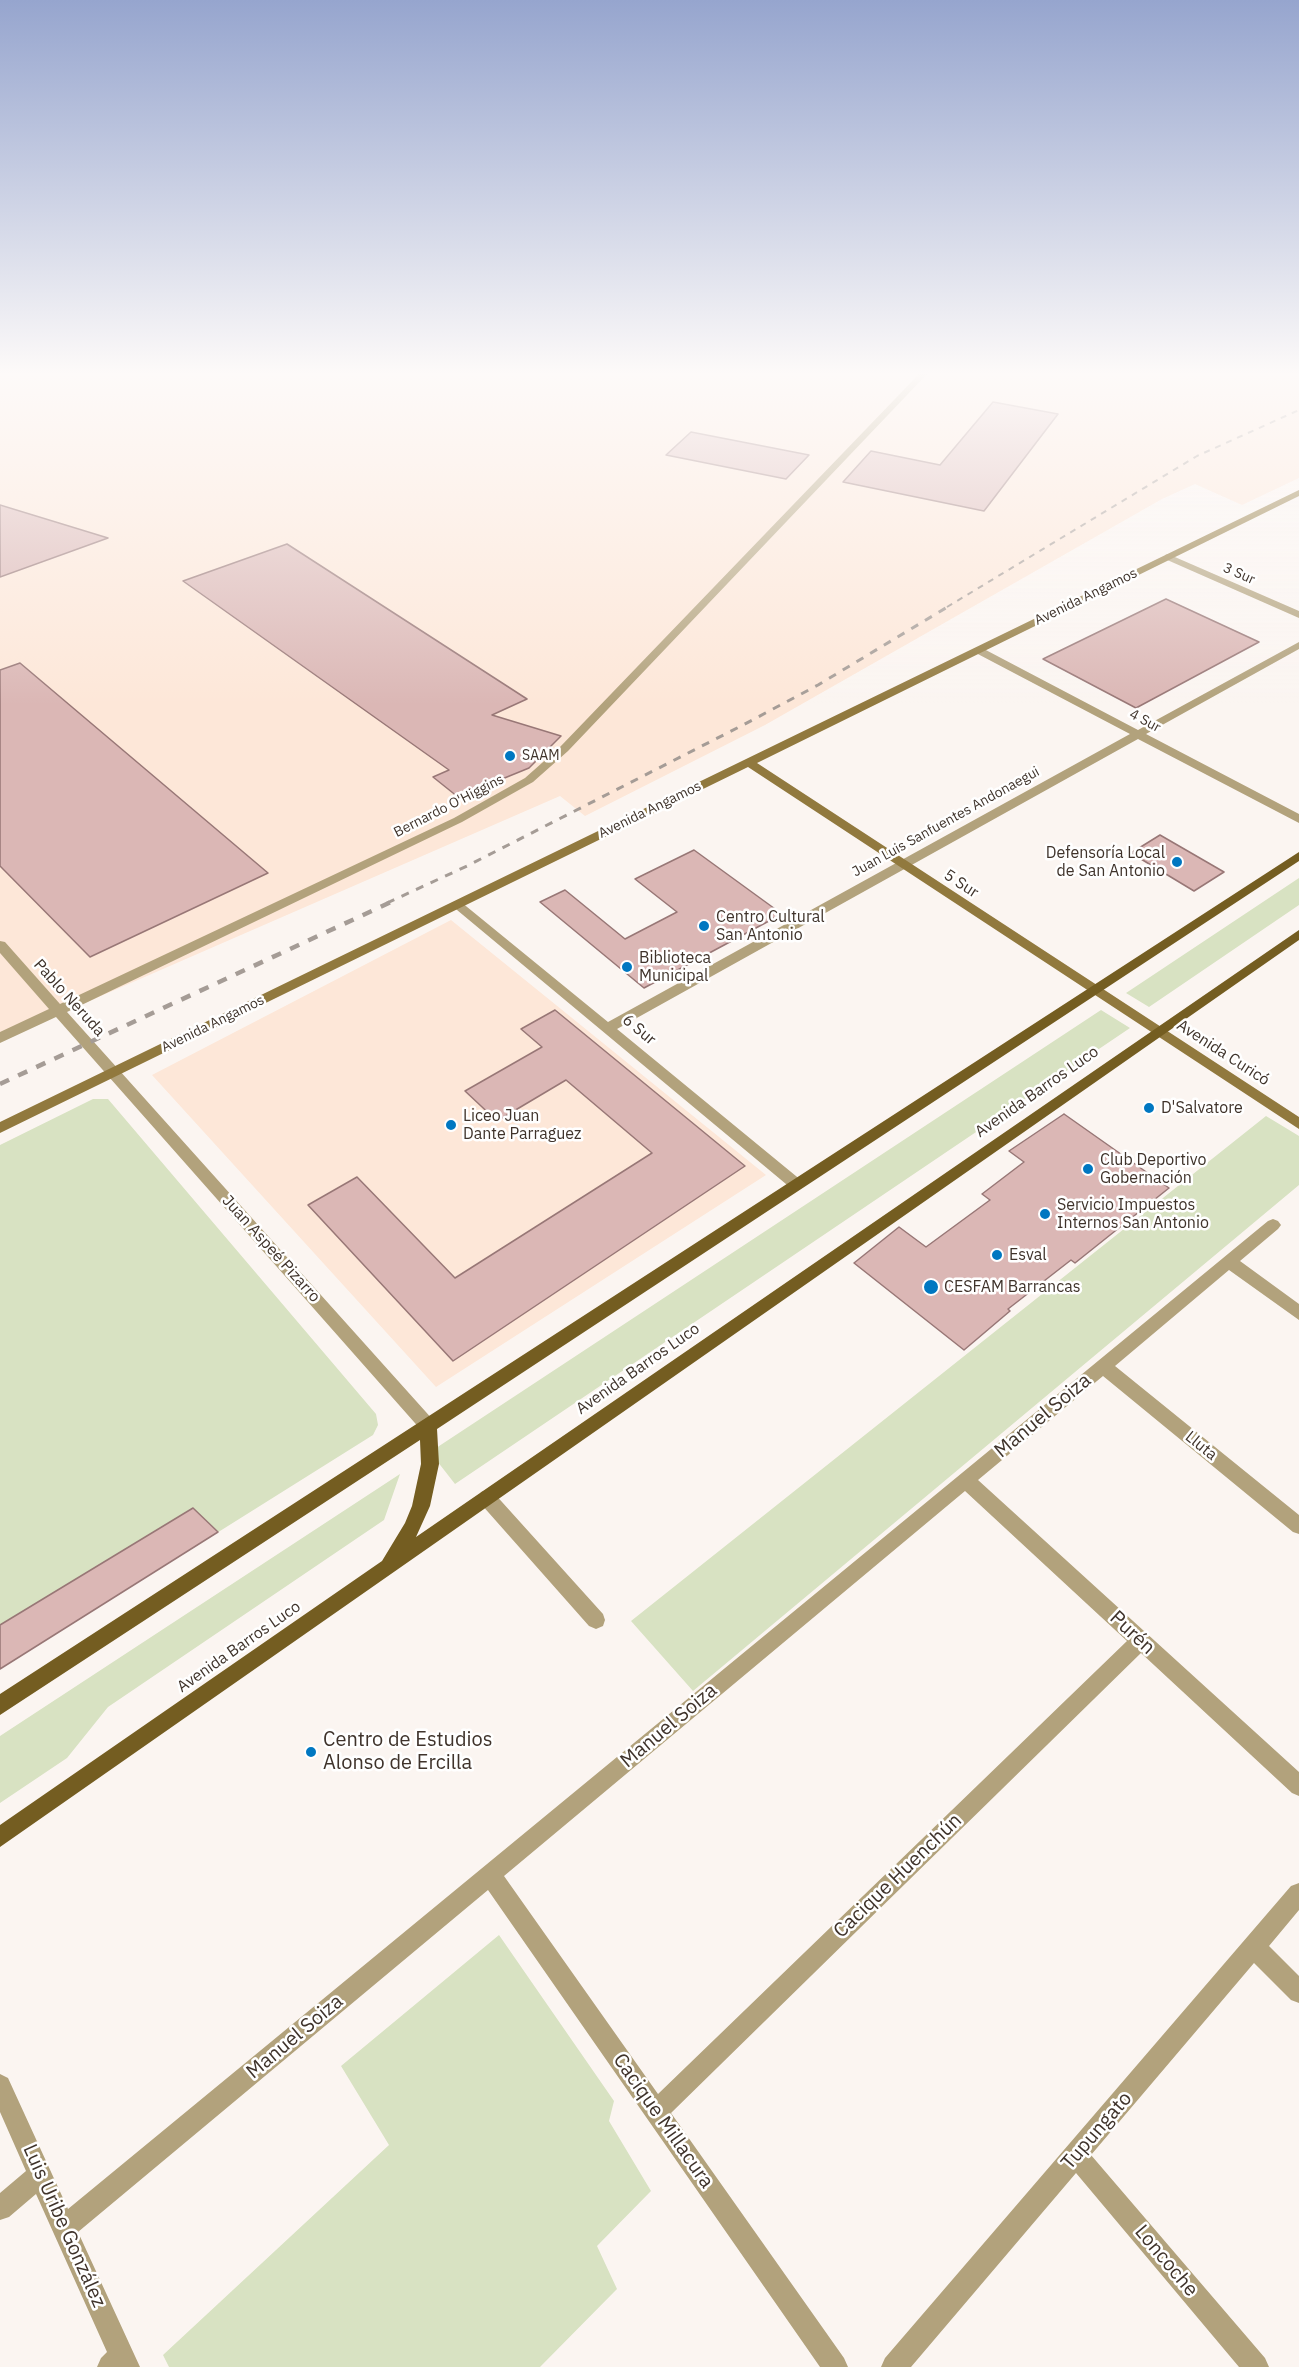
<!DOCTYPE html>
<html>
<head>
<meta charset="utf-8">
<style>
	body { margin:0 }
	canvas { display:block; background:#fbf5f1 }
</style>
</head>
<body>
<canvas width="1299" height="2367"></canvas>
<script>
const g = document.querySelector('canvas').getContext('2d');
g.lineJoin = 'round';
function paint(path, color) { g.fillStyle = color; g.fill(path, 'evenodd'); }
const poly = rows => new Path2D(rows.map(r => 'M' + r).join(''));
function stroke(path, color, width, dash) { g.strokeStyle = color; g.lineWidth = width; g.lineCap = dash ? 'butt' : 'round'; g.setLineDash(dash || []); g.stroke(path); }
function drawText(font, color, halo, rows, align = 'center') {
  g.font = font + ' "IBM Plex Sans",sans-serif'; g.lineWidth = 5; g.setLineDash([]); g.textBaseline = 'middle'; g.strokeStyle = halo; g.fillStyle = color; for (const [text, x, y, turn = 0] of rows) {
    g.save(); g.translate(x, y); g.rotate((+turn || 0) * Math.PI / 180); g.textAlign = isNaN(turn) ? turn : align; if (halo) g.strokeText(text, 0, 0); g.fillText(text, 0, 0); g.restore();
  }
}
const built = poly([
	[0,374,1299,374,1299,478,1242,505,1195,484,1162,499,765,725,585,816,560,796,0,1040],
	[451,920,766,1175,436,1387,152,1075]
]);
const green = poly([
	[1299,878,1299,905,1149,1007,1126,993],
	[1101,1010,1130,1028,455,1484,430,1452],
	[93,1099,108,1099,376,1414,378,1425,373,1435,0,1669,0,1145],
	[1266,1116,1299,1136,1299,1185,693,1691,631,1621],
	[400,1474,384,1520,108,1707,67,1758,0,1803,0,1736],
	[499,1935,614,2101,609,2121,651,2191,597,2246,617,2289,540,2367,169,2367,163,2355,389,2145,341,2066]
]);
const building = poly([
	[993,402,1058,414,984,511,843,482,871,451,940,465,993,402],
	[691,432,809,455,786,479,666,455,691,432],
	[0,505,108,538,0,577,0,505],
	[287,544,527,699,492,715,561,736,529,768,458,797,433,777,449,770,183,581,287,544],
	[1166,599,1259,642,1136,708,1043,659,1166,599],
	[20,663,268,873,90,957,0,866,0,670,20,663],
	[1160,835,1224,872,1194,891,1131,853,1160,835],
	[694,850,782,914,644,988,540,902,565,890,625,939,677,912,635,879,694,850],
	[555,1010,745,1166,453,1361,308,1205,357,1177,455,1278,652,1153,566,1080,497,1121,465,1091,542,1047,521,1029,555,1010],
	[1064,1114,1169,1188,1075,1263,1071,1260,1008,1309,1010,1311,964,1350,854,1263,899,1227,926,1247,990,1200,982,1194,1024,1162,1009,1151,1064,1114],
	[193,1508,218,1532,0,1669,0,1625,193,1508]
]);
const street = poly([
	[919,374,927,374,568,751,533,782,462,822,67,1012,434,1421,437,1426,434,1431,428,1433,422,1431,56,1017,0,1043,0,1032,49,1009,0,953,0,941,5,942,60,1004,454,818,525,778,560,747,919,374],
	[1168,554,1299,611,1299,618,1165,559,1165,555,1168,554],
	[1299,642,1299,649,1146,734,1299,814,1299,823,1138,739,617,1029,802,1181,805,1185,797,1191,792,1189,451,905,453,902,461,902,608,1022,1130,734,974,652,974,648,982,648,1138,730,1299,642],
	[1273,1219,1278,1221,1281,1225,1278,1229,1240,1261,1299,1304,1299,1320,1229,1270,1115,1366,1299,1515,1299,1534,1293,1532,1103,1376,978,1480,1299,1772,1299,1796,1292,1793,1141,1653,671,2113,844,2358,848,2367,820,2367,488,1890,78,2232,140,2367,97,2367,101,2358,107,2352,36,2194,9,2217,0,2220,0,2193,26,2171,0,2112,0,2074,8,2078,68,2209,1268,1221,1273,1219],
	[965,1491,1127,1641,658,2094,504,1876,965,1491],
	[487,1490,493,1492,603,1614,605,1620,603,1626,596,1629,589,1626,481,1504,478,1498,481,1492,487,1490],
	[1299,1883,1299,1910,1269,1946,1299,1976,1299,2003,1291,2000,1254,1963,1091,2155,1265,2358,1269,2367,1239,2367,1076,2173,911,2367,881,2367,885,2358,1291,1886,1299,1883]
]);
const secondary = poly([
	[1299,490,1299,496,757,763,1299,1117,1299,1129,748,767,0,1133,0,1122,1299,490]
]);
const primary = poly([
	[1299,852,1299,861,437,1429,439,1464,430,1506,416,1537,1299,930,1299,940,0,1847,0,1825,382,1561,405,1523,412,1506,421,1464,420,1440,0,1715,0,1694,1299,852]
]);
const railFar2 = poly([
	[947,607,1197,456,1299,410]
]);
const railFar1 = poly([
	[387,903,467,866,743,725,818,685,949,606]
]);
const rail = poly([
	[0,1084,391,902]
]);
const markers = [
	[510,756,6,"#0077c1"],
	[1177,862,6,"#0077c1"],
	[704,926,6,"#0077c1"],
	[627,967,6,"#0077c1"],
	[1149,1108,6,"#0077c1"],
	[451,1125,6,"#0077c1"],
	[1088,1169,6,"#0077c1"],
	[1045,1214,6,"#0077c1"],
	[997,1255,6,"#0077c1"],
	[931,1287,8,"#0077c1"],
	[311,1752,6,"#0077c1"]
];
const farStreetnames = [
	["3 Sur",1239,574,24],
	["Avenida Angamos",1086,597,-26],
	["4 Sur",1145,721,28],
	["Bernardo O'Higgins",449,806,-27],
	["Avenida Angamos",650,810,-26],
	["Juan Luis Sanfuentes Andonaegui",946,822,-29],
	["Avenida Angamos",213,1024,-26]
];
const farPoinames = [
	["SAAM",522,756]
];
const poiNames = [
	["Defensoría Local",1165,853,"right"],
	["de San Antonio",1165,871,"right"],
	["Centro Cultural",716,917],
	["San Antonio",716,935],
	["Biblioteca",639,958],
	["Municipal",639,976],
	["D'Salvatore",1161,1108],
	["Liceo Juan",463,1116],
	["Dante Parraguez",463,1134],
	["Club Deportivo",1100,1160],
	["Gobernación",1100,1178],
	["Servicio Impuestos",1057,1205],
	["Internos San Antonio",1057,1223],
	["Esval",1009,1255],
	["CESFAM Barrancas",944,1287]
];
const streetNames = [
	["5 Sur",961,884,33],
	["Pablo Neruda",69,998,48],
	["6 Sur",639,1030,40],
	["Avenida Curicó",1223,1053,33],
	["Avenida Barros Luco",1037,1092,-35],
	["Juan Aspeé Pizarro",271,1249,48],
	["Avenida Barros Luco",638,1369,-35],
	["Lluta",1201,1446,39],
	["Avenida Barros Luco",239,1647,-35]
];
const nearStreetnames = [
	["Manuel Soiza",1043,1416,-40],
	["Purén",1132,1633,43],
	["Manuel Soiza",669,1726,-40],
	["Cacique Huenchún",898,1876,-44],
	["Manuel Soiza",295,2037,-40],
	["Cacique Millacura",663,2121,55],
	["Tupungato",1097,2131,-49],
	["Luis Uribe González",64,2226,66],
	["Loncoche",1166,2261,50]
];
const nearPoinames = [
	["Centro de Estudios",323,1740],
	["Alonso de Ercilla",323,1763]
];
paint(built, '#fde7d8');
paint(green, '#d8e2c2');
paint(building, '#dbb7b5');
stroke(building, '#987776', 1.5);
paint(street, '#b2a27c');
paint(secondary, '#91793e');
paint(primary, '#745d21');
stroke(railFar2, '#a59c96', 2, [6, 6]);
stroke(railFar1, '#a59c96', 3, [8, 8]);
stroke(rail, '#a59c96', 4.5, [10, 10]);
const sky = g.createLinearGradient(0, 0, 0, 705);
sky.addColorStop(0, '#96a5ce');
sky.addColorStop(0.53, '#fdfaf9');
sky.addColorStop(1, '#fdfaf900');
g.fillStyle = sky;
g.fillRect(0, 0, 1299, 705);
for (const [x, y, r, color] of markers) { const dot = new Path2D(); dot.arc(x, y, r, 0, 2 * Math.PI); g.fillStyle = color; g.fill(dot); stroke(dot, '#fff', 2); }
drawText('14px', '#3f332b', '#fff', farStreetnames);
drawText('14px', '#3f332b', '#fff', farPoinames, 'left');
drawText('16px', '#3f332b', '#fff', poiNames, 'left');
drawText('16px', '#3f332b', '#fff', streetNames);
drawText('20px', '#3f332b', '#fff', nearStreetnames);
drawText('20px', '#3f332b', '#fff', nearPoinames, 'left');
</script>
</body>
</html>
